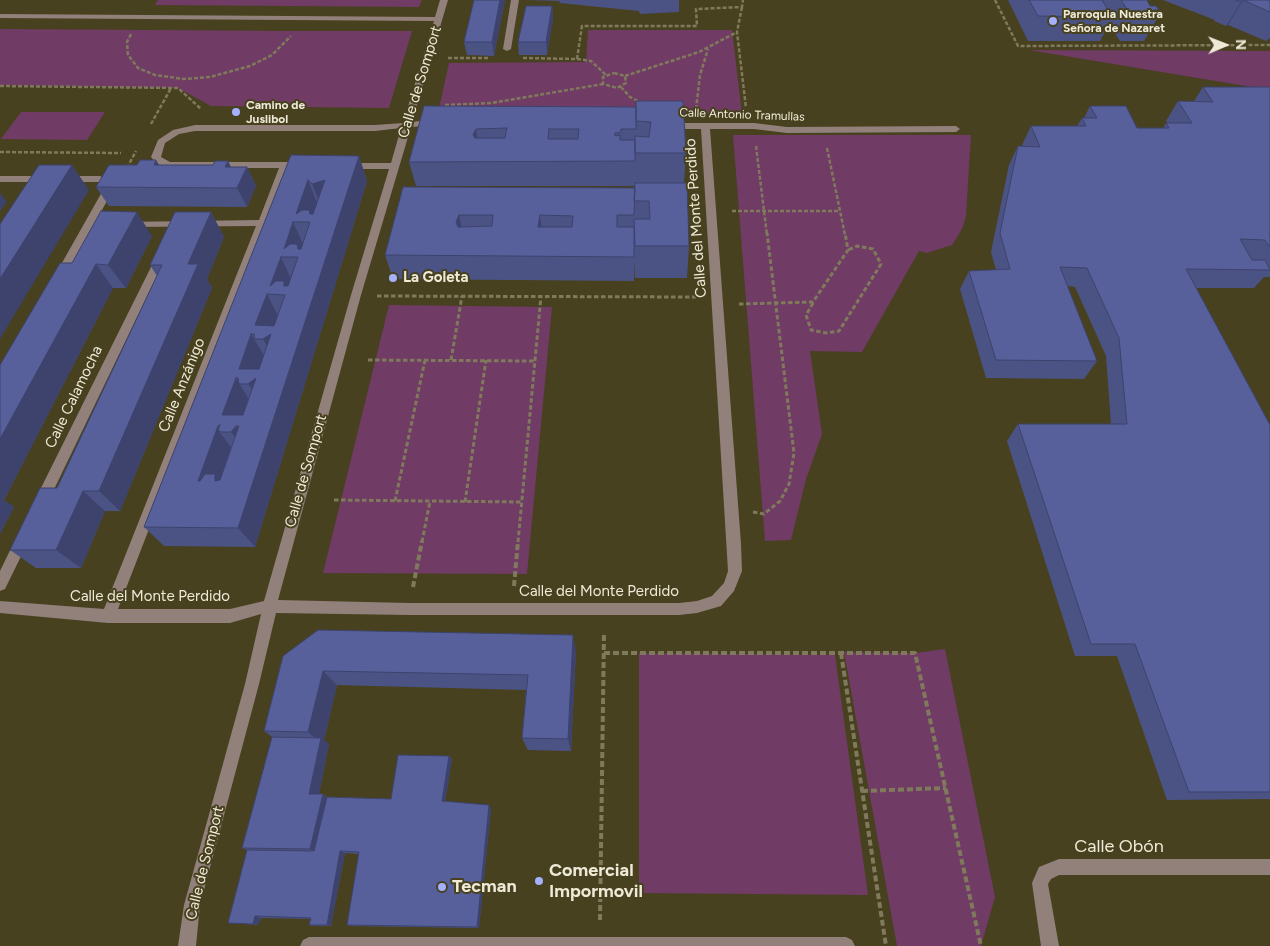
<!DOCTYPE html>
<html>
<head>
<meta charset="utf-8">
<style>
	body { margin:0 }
	#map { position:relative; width:1270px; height:946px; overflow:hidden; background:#48411f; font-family:Figtree,sans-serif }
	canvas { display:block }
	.north { position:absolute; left:1200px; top:20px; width:50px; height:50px; -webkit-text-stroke:4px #48411f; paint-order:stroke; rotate:89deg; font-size:14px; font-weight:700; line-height:20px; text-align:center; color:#eeead7 }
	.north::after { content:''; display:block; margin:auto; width:18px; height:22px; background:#eeead7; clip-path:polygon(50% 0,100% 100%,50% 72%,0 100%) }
</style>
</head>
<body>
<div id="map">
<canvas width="1270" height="946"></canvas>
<div class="north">N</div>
</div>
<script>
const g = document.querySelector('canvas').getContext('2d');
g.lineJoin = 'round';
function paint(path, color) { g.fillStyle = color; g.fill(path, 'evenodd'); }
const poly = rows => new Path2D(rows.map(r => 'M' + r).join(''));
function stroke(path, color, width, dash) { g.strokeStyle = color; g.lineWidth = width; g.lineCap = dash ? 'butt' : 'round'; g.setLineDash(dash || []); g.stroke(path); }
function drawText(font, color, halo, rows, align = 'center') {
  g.font = font + ' Figtree,sans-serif'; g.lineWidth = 4; g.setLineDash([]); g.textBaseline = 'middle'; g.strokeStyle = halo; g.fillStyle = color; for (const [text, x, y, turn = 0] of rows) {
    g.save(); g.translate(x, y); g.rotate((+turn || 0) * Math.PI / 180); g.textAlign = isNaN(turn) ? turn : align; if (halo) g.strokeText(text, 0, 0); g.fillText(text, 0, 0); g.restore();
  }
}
const green = poly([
	[158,0,422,0,419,7,155,5],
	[0,29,294,31,412,31,389,108,211,106,178,88,0,85],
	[588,30,732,30,742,114,438,113,449,63,586,62],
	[1029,50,1270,51,1270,90],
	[21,112,105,112,87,140,1,139],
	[733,135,971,135,966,216,962,229,952,245,927,253,919,251,862,352,810,351,822,434,806,479,791,540,765,541],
	[389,305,552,307,527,574,323,573],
	[945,649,995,897,981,946,897,946,844,652,915,653],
	[639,653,835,655,868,895,639,893]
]);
const pathFar2 = poly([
	[995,0,1018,46,1270,45],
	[742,7,737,32,746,108],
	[131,34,127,42,128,55,138,68,155,75,184,79,210,77,250,66,272,55,291,36],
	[448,58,489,58],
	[523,58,577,59,582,26,697,26,696,9,742,7,743,0],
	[577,59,591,61,606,75],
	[614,73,625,76,626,83,617,88,603,84,603,77,614,73],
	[625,76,699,52,737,32],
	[0,86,178,88,201,109],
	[621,87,630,97,640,102],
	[445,105,491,103,603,84],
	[696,109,700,75,708,49],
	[151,124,171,88],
	[756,146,767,235],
	[827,148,845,235],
	[0,152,121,153],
	[127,168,136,151],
	[732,211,839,211]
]);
const pathFar1 = poly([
	[377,296,696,297],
	[813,303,806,315,811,330,826,333,839,331,881,264,873,249,857,246,848,250],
	[739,304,813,302,848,250,845,233],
	[368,360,535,361],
	[451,360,462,296],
	[334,500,522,502],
	[395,501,425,360],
	[465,502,486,360],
	[753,512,764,514,780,501,789,484,794,453,767,233],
	[422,542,430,501],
	[518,542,541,296]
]);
const path = poly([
	[514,586,518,541],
	[413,587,422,541],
	[604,653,915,653,981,946],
	[841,653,886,946],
	[862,791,946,788],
	[600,920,604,632]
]);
const minor = poly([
	[440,0,448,0,412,122,436,119,440,122,436,125,411,127,361,295,278,600,409,603,679,603,697,601,712,596,724,583,728,571,701,129,669,129,665,126,669,123,754,123,787,127,956,126,960,129,956,132,787,133,754,129,710,129,741,544,742,571,734,591,721,606,697,613,679,615,409,615,276,613,259,684,200,905,196,946,178,946,184,905,245,684,261,614,230,623,108,623,0,613,0,601,104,609,256,226,129,227,125,226,125,222,259,220,279,168,169,168,157,164,151,157,158,140,173,130,195,125,375,125,403,123,434,21,0,18,0,14,435,17,440,0],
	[401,128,391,163,345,163,340,166,345,169,389,169,351,295,264,601,230,609,118,609,289,168,302,168,307,165,302,162,170,162,161,157,165,143,179,134,195,131,375,131,401,128],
	[511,0,519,0,511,49,507,51,503,49,511,0],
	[0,176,100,176,114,184,112,192,63,280,59,281,54,277,102,192,104,185,98,182,0,182,0,176],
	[161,253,166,257,46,506,41,507,36,506,35,502,36,498,156,257,161,253],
	[22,534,27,536,29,540,5,589,0,591,0,571,17,536,22,534],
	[1059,859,1270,859,1270,875,1059,875,1051,879,1048,884,1059,946,1041,946,1032,883,1039,867,1059,859],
	[309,937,846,937,852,940,855,946,300,946,303,940,309,937]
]);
const wall = poly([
	[474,0,505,0,494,56,467,55,464,42],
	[528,0,679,0,679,12,640,14,639,11,560,3,559,1],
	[1008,0,1147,0,1150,6,1159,10,1156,15,1158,17,1144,41,1120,41,1109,24,1100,41,1028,41],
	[1163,0,1270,0,1270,38,1266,41,1228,25,1226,26,1214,21,1215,20],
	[552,6,553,19,547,55,519,55,518,42],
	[1203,87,1270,87,1270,277,1264,277,1254,288,1196,288,1270,425,1270,799,1167,800,1117,656,1075,656,1007,441,1018,424,1111,424,1106,356,1075,287,1067,286,1097,361,1084,379,986,378,960,289,969,271,996,270,991,252,1009,165,1018,146,1022,146,1022,145,1031,126,1077,126,1082,118,1084,118,1090,106,1137,128,1163,128,1166,123,1168,123,1166,121,1178,101,1194,101],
	[636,101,686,153,684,183,689,246,687,278,635,278,634,261,634,281,393,279,385,255,403,187,635,188,635,186,416,186,409,162,424,106,636,107],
	[291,155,359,156,367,181,255,547,164,546,144,527],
	[228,161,231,167,247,167,256,186,247,207,109,206,96,187,159,165,213,165],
	[211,212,224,237,207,279,212,288,120,511,105,511,81,568,36,568,10,550,57,488,157,276,150,265],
	[152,236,126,288,113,288,4,500,14,507,0,534,0,365,72,263],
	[576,651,571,751,528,750,522,738,526,690,337,685,324,740,329,744,319,794,323,794,327,797,391,799,449,756,452,759,445,801,491,808,479,928,351,926,347,925,359,854,345,853,331,926,314,926,309,925,310,919,261,918,258,925,228,923,247,850,242,848,272,737,264,731,283,656]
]);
const shadedWall = poly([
	[500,0,505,0,494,56,492,42],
	[1243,0,1228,25,1226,26,1241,2],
	[552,6,553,19,547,55,546,42],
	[476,129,480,153,473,135],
	[359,156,367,181,255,547,238,528],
	[156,160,168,179,154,165],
	[228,161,237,181,225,167],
	[72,165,89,190,0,339,0,279],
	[247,167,256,186,247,207,237,188],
	[308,180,318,205,310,222,296,214],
	[325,180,322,208,312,184],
	[0,193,7,202,0,211],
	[137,212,152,236,126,288,108,265],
	[211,212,224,237,207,279,212,288,120,511,99,491,188,264],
	[459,215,464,239,456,222],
	[540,215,543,240,538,227],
	[293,222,304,246,298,257,284,249],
	[281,257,292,281,285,295,270,286],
	[96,264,113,288,4,500,14,507,0,534,0,439],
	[267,294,279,318,276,362,255,325],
	[251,334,265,357,262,406,239,369],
	[236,378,250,401,239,426,236,426,251,447,247,454,231,432,222,415],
	[220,425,218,430,233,450,222,482,198,481,218,426],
	[83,491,105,511,81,568,56,550],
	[573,635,576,651,571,751,568,739],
	[323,671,337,685,324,740,329,744,318,799,309,794,320,742,308,732],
	[449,756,452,759,445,803,442,801],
	[323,794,331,800,319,853,310,849],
	[489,805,491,808,479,928,477,927],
	[340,851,345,853,331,926,327,925],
	[255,916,261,918,258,925,253,924]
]);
const building = poly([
	[474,0,500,0,492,42,464,42,474,0],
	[1029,0,1102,0,1112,17,1038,16,1029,0],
	[1121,0,1147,0,1150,6,1156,6,1159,10,1153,10,1158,17,1132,17,1121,0],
	[1236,0,1270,0,1270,12,1243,0,1241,2,1236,0],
	[526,6,552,6,546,42,518,42,526,6],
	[1203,87,1270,87,1270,247,1265,240,1240,239,1252,260,1265,260,1270,270,1186,269,1270,425,1270,792,1189,792,1135,644,1091,644,1018,424,1127,424,1119,338,1087,268,1060,267,1097,361,996,360,969,271,1010,269,1000,233,1018,146,1040,147,1031,126,1086,126,1082,118,1097,118,1090,106,1126,106,1137,128,1169,128,1166,123,1192,123,1178,101,1213,102,1203,87],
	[636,101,683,101,686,153,635,153,635,136,649,137,651,122,636,121,636,101],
	[424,106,636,107,636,129,621,129,620,133,615,133,615,136,620,135,620,140,635,140,635,161,409,162,424,106],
	[507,128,505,138,475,138,473,135,476,129,507,128],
	[549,129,579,129,578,139,548,139,549,129],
	[291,155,359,156,238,528,144,527,291,155],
	[308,180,312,184,325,180,313,214,310,214,309,210,302,210,296,214,308,180],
	[293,222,310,222,301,249,298,249,297,244,290,244,284,249,293,222],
	[281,257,298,257,288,286,284,286,284,281,276,281,270,286,281,257],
	[267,294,285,295,274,326,255,325,267,294],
	[251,334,254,334,255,339,263,339,271,334,259,369,239,369,251,334],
	[236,378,238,378,239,384,248,384,256,378,243,415,222,415,236,378],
	[220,425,218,430,221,432,231,432,236,426,239,426,220,480,215,481,215,474,205,474,200,481,198,481,218,426,220,425],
	[140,160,156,160,154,165,213,165,215,161,228,161,225,167,247,167,237,188,96,187,109,165,137,165,140,160],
	[39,165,72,165,0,279,0,224,39,165],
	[635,183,687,183,689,246,635,246,634,219,650,219,649,201,634,201,635,183],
	[403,187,635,188,634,215,617,215,617,227,634,227,634,257,385,255,403,187],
	[459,215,493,215,492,226,458,227,456,222,459,215],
	[540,215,573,216,572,227,538,227,540,215],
	[101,211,137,212,108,265,96,264,0,439,0,365,60,263,72,263,101,211],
	[175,212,211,212,188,264,198,264,99,491,83,491,56,550,10,550,40,488,57,488,162,265,150,265,175,212],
	[318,630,573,635,568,739,522,738,528,675,323,671,308,732,264,731,283,656,318,630],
	[272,737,321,738,309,794,323,794,310,849,242,848,272,737],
	[398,755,449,756,442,801,489,805,477,927,347,925,359,852,340,851,327,925,309,925,311,918,255,916,253,924,228,923,247,850,314,851,327,797,391,799,398,755]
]);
const markers = [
	[1053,21,5,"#a5b1fc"],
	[236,112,5,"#a5b1fc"],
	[393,278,5,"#a5b1fc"],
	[539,881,5,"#a5b1fc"],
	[442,887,5,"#a5b1fc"]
];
const farPoinames = [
	["Parroquia Nuestra",1063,14],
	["Señora de Nazaret",1063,28],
	["Camino de",246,105],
	["Juslibol",246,119]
];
const farStreetnames = [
	["Calle Antonio Tramullas",742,115,2]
];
const streetNames = [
	["Calle de Somport",420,82,-73],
	["Calle del Monte Perdido",696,218,-94],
	["Calle Anzánigo",182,385,-68],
	["Calle Calamocha",74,397,-64],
	["Calle de Somport",306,471,-74],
	["Calle del Monte Perdido",599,592],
	["Calle del Monte Perdido",150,597],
	["Calle de Somport",205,863,-76]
];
const poiNames = [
	["La Goleta",403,278]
];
const nearStreetnames = [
	["Calle Obón",1119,847]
];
const nearPoinames = [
	["Comercial",549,871],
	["Impormovil",549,892],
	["Tecman",452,887]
];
paint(green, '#703b64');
stroke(pathFar2, '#807a5d', 2.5, [4, 2]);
stroke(pathFar1, '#807a5d', 3, [4.5, 2.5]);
stroke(path, '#807a5d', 4, [6, 3]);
paint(minor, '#92807b');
paint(wall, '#4b5385');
paint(shadedWall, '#3d436c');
paint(building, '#57609b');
stroke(building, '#3d436c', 1);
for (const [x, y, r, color] of markers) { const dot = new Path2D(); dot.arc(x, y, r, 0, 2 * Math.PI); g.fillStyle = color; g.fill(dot); stroke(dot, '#48411f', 2); }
drawText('bold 12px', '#eeead7', '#48411f', farPoinames, 'left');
drawText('12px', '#eeead7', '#48411f', farStreetnames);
drawText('15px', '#eeead7', '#48411f', streetNames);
drawText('bold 15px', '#eeead7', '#48411f', poiNames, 'left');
drawText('18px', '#eeead7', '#48411f', nearStreetnames);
drawText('bold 18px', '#eeead7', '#48411f', nearPoinames, 'left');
</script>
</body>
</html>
